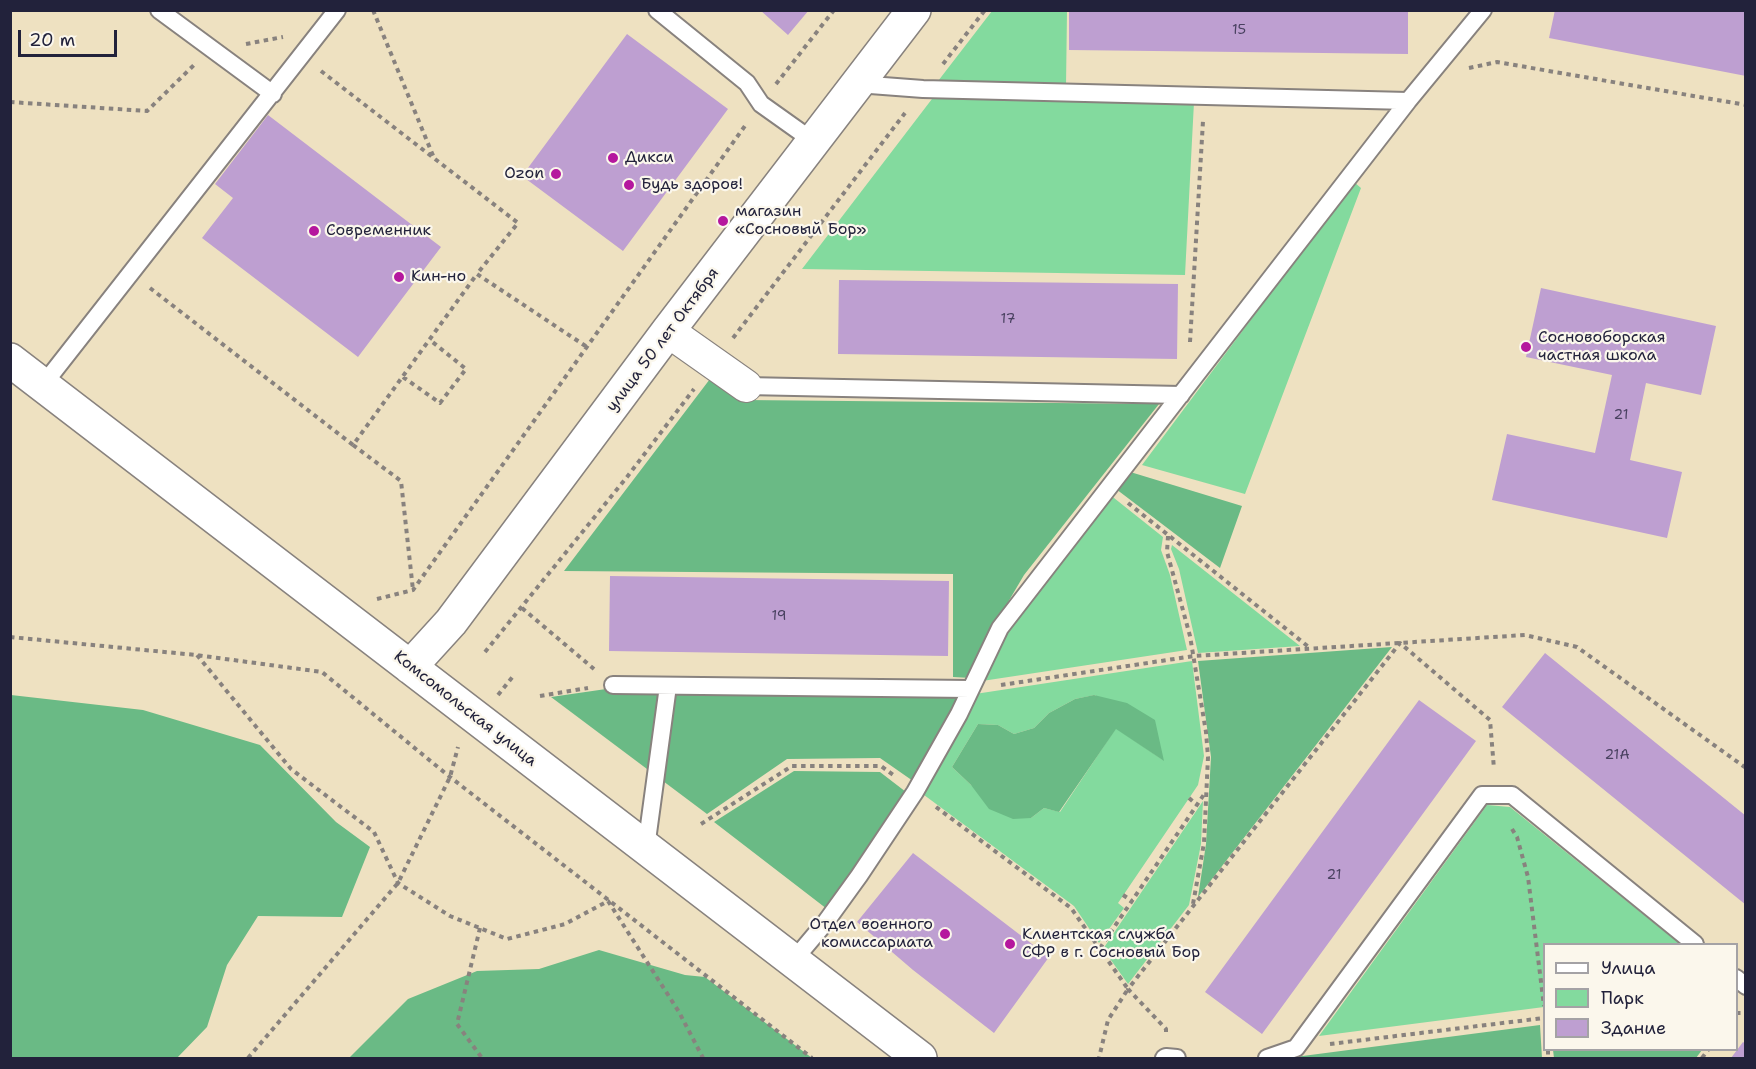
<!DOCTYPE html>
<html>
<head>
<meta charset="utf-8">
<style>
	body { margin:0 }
	#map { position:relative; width:1756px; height:1069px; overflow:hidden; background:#eee1c1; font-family:"Shantell Sans",sans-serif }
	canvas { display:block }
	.frame { position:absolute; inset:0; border:12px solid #22223b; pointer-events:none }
	.legend { position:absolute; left:1543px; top:943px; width:195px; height:108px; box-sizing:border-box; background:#fbf7ec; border:2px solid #a4a2a5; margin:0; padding:8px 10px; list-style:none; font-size:18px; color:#22223b }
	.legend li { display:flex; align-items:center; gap:12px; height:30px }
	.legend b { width:30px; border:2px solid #a4a2a5 }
	.scale { position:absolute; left:18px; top:30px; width:99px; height:27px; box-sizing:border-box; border:3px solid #22223b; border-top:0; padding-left:8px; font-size:18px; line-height:21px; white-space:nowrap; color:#22223b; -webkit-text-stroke:4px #fbf7ec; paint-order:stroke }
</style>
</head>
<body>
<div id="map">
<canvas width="1756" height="1069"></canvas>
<div class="frame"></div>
<ul class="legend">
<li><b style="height:8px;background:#fff"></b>Улица</li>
<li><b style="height:16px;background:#83da9e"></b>Парк</li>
<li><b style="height:16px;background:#be9fd1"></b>Здание</li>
</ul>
<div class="scale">20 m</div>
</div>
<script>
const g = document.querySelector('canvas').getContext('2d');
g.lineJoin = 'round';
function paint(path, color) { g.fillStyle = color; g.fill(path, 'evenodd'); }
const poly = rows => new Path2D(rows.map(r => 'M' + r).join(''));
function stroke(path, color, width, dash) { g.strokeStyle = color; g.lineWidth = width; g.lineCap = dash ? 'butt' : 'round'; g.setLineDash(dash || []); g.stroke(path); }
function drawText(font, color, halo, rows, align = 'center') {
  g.font = font + ' "Shantell Sans",sans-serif'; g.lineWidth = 4.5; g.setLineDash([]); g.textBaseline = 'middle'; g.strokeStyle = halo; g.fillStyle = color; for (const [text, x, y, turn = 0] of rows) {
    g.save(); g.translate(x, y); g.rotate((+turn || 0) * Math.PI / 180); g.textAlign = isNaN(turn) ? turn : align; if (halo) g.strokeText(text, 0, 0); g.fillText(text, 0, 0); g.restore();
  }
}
const green = poly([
	[992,11,1067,11,1066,86,935,85],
	[935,95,1194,102,1185,275,802,269],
	[1354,182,1361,188,1245,494,1142,465],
	[1109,494,1163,537,1161,550,1170,575,1187,650,982,681,1004,634],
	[1172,545,1300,646,1198,653,1179,569,1171,549],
	[1192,661,1204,756,1198,785,1118,903,1124,908,1099,943,1074,906,920,792,975,694],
	[1095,695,1163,760,1116,728,1060,812,1044,808,1031,818,971,785,952,767,978,724,998,725,1014,734,1034,728,1049,713,1075,699],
	[1203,801,1201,844,1189,905,1128,984,1103,949],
	[1487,805,1510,807,1680,944,1544,944,1544,1007,1319,1036]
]);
const forest = poly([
	[713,375,744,400,1159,404,1024,575,994,626,971,678,953,677,953,574,564,571],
	[1127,471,1242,506,1220,568,1116,489],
	[1392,647,1198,897,1206,844,1211,757,1198,661],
	[613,688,959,695,913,781,880,758,787,759,707,814,551,697],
	[11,695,143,710,260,745,336,822,370,847,342,917,258,916,227,965,207,1027,177,1058,11,1058],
	[1094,695,1127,703,1155,720,1164,761,1116,729,1059,812,1044,808,1031,818,1013,819,989,809,971,785,952,767,978,724,998,725,1014,734,1034,728,1049,713,1075,699],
	[794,771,880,772,906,792,827,909,714,822],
	[599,950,685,975,705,977,812,1058,349,1058,408,999,477,971,539,969],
	[1540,1025,1542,1058,1287,1058,1295,1057],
	[1553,1050,1702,1050,1696,1058,1554,1058]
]);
const building = poly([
	[760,10,809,10,788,35],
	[1069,10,1408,10,1408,54,1069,50],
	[1555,10,1746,10,1746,76,1549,38],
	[627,34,728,109,623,251,522,176],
	[268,115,441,247,358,357,202,238,233,198,215,184],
	[839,280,1178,284,1177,359,838,354],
	[1541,288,1716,326,1701,395,1646,383,1630,460,1682,472,1667,538,1492,500,1507,434,1595,453,1612,375,1526,357],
	[610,576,949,581,948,656,609,651],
	[1545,653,1746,816,1746,905,1502,707],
	[1419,700,1476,741,1262,1034,1205,992],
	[913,853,1049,957,994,1033,913,970,857,922],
	[1743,1042,1746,1044,1746,1058,1731,1058]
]);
const path = poly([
	[373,10,434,158],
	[246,44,283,37],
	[943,64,985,10],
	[1469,68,1497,62,1746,105],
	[321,71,518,223,477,274],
	[776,84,834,10],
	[10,102,147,111,194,65],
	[150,288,353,445,477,274,587,347],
	[733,338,905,113],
	[1190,342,1203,121],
	[403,377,440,403,466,369,430,340],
	[353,445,401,481,413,590],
	[1128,503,1310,648],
	[1168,536,1167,552,1190,636,1206,732,1208,757,1204,843,1193,904],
	[377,599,413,590,747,123],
	[522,608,594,669],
	[10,637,196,655,322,672,450,777,812,1058],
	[485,652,627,477,694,389],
	[197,655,291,769,374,832,398,883,450,916,507,939,565,924,608,901,679,1012,703,1058],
	[1001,685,1194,656,1525,635,1577,647,1746,768],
	[498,695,514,675],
	[540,696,588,688],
	[1189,798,1197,805],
	[936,807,1071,908,1128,989,1108,1020,1099,1058],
	[701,824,792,766,881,766,896,777],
	[1512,829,1517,837,1528,877,1544,1006],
	[1123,895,1132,901],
	[480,928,457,1024,482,1058],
	[1100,948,1205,793],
	[1736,1013,1746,1013],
	[1166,1032,1166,1029,1128,989,1400,643,1490,720,1494,769],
	[1330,1044,1544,1018],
	[1548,1050,1548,1058],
	[248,1058,398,883,450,777,458,747],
	[1702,1058,1708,1050]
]);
const service = poly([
	[159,10,273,94],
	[657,10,747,83,761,104,813,141],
	[1408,101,1483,10],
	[43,385,337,10],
	[746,386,1181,395],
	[613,685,970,689],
	[646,848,668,686],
	[793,961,825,923,859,876,915,792,959,714,1000,628,1408,101,923,89,857,84],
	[1736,978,1746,986],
	[1164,1058,1166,1057,1177,1058],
	[1267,1058,1296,1048,1482,795,1512,795,1695,944]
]);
const minor = poly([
	[668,331,746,386]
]);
const tertiary = poly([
	[10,360,920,1058],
	[410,667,451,622,668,331,914,10]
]);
const markers = [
	[613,158,6,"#b5179e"],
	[556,174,6,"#b5179e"],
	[629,185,6,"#b5179e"],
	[723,221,6,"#b5179e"],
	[314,231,6,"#b5179e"],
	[399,277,6,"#b5179e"],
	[1526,347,6,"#b5179e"],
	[945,934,6,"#b5179e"],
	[1010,944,6,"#b5179e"]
];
const numberNames = [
	["15",1239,30],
	["17",1008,319],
	["21",1621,415],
	["19",779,616],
	["21А",1617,755],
	["21",1334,875]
];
const poiNames = [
	["Дикси",625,158],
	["Ozon",544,174,"right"],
	["Будь здоров!",641,185],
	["магазин",735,212],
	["«Сосновый Бор»",735,230],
	["Современник",326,231],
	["Кин-но",411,277],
	["Сосновоборская",1538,338],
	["частная школа",1538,356],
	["Отдел военного",933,925,"right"],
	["комиссариата",933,943,"right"],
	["Клиентская служба",1022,935],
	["СФР в г. Сосновый Бор",1022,953]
];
const streetNames = [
	["улица 50 лет Октября",663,340,-53],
	["Комсомольская улица",465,709,38]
];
paint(green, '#83da9e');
paint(forest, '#6aba85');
paint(building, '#be9fd1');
stroke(service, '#88827e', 20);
stroke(minor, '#88827e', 34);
stroke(tertiary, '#88827e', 36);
stroke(path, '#88827e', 4, [4.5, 4.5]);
stroke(service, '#fff', 16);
stroke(minor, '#fff', 32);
stroke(tertiary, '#fff', 33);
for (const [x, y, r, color] of markers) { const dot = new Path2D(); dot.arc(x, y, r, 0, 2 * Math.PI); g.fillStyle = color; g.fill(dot); stroke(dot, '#fbf7ec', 2); }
drawText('14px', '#494160', null, numberNames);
drawText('16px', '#22223b', '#fbf7ec', poiNames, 'left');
drawText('16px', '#22223b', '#fbf7ec', streetNames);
</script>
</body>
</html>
